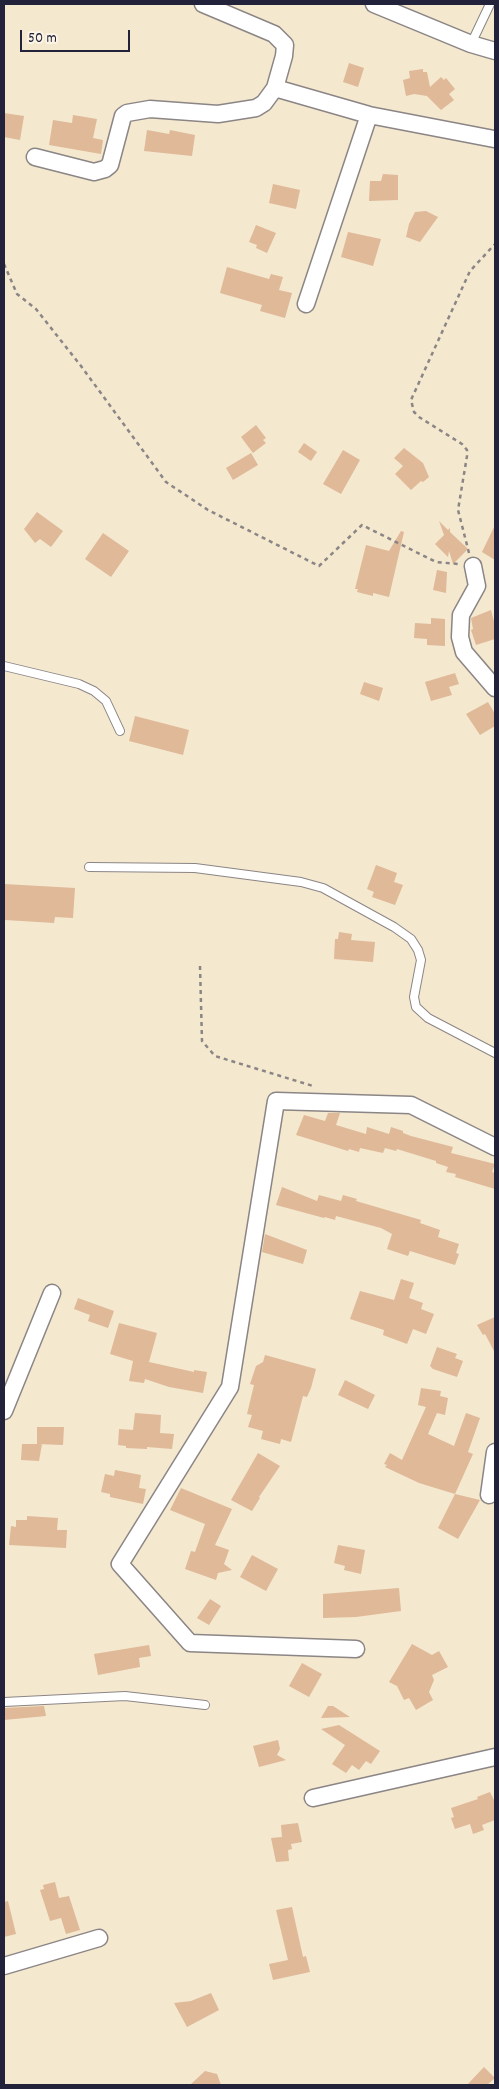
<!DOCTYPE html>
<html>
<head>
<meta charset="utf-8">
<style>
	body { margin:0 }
	#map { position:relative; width:499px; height:2089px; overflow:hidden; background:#f4e8cf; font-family:Dekko,sans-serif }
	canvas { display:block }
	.frame { position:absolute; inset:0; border:5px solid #22223b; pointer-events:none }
	.scale { position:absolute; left:20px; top:30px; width:110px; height:22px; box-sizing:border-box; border:2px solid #22223b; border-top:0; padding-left:6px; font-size:15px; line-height:18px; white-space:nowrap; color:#22223b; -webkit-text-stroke:4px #fcf5e5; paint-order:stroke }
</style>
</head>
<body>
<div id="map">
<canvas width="499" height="2089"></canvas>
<div class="frame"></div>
<div class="scale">50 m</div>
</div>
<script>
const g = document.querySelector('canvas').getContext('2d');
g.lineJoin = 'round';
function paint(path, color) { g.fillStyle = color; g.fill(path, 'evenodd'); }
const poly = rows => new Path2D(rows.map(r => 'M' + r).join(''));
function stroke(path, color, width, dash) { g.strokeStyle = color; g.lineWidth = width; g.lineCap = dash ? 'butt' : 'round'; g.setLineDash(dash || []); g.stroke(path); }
const building = poly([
	[349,63,364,68,358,87,343,82],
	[423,69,423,72,427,72,430,87,441,77,444,80,446,78,455,89,449,94,454,100,441,110,427,96,414,94,406,96,403,80,410,78,409,71],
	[4,113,24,116,20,140,4,137],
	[73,115,97,119,93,138,103,140,101,154,49,145,53,120,72,123],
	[147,130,169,134,170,130,195,135,192,156,144,151],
	[383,174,398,175,398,200,369,201,370,181,381,181],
	[273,184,300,190,296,209,269,203],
	[426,211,438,217,420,242,406,237,409,224,415,212],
	[256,225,276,233,267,253,256,248,257,245,249,242],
	[348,232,381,239,373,266,341,257],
	[227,267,269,279,271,274,283,277,279,290,292,293,285,318,260,311,262,305,220,293],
	[256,425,266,438,263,440,266,443,253,453,241,437],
	[304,443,317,452,311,461,298,452],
	[404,448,423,463,429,477,423,482,421,481,411,490,395,474,403,466,394,458],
	[343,450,360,460,341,494,323,484],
	[251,453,258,465,233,480,226,468],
	[37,512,63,531,51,547,40,539,35,543,24,529],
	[439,521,448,530,450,528,450,532,468,549,453,564,449,551,448,557,435,544,444,535],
	[495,525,495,560,482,552],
	[401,531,404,532,389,597,373,593,373,596,357,592,358,589,355,589,366,545,389,551],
	[103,533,129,551,111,577,85,559],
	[437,570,447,572,446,593,433,590],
	[491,610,495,625,495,639,476,645,471,630,473,629,471,618],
	[431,618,445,619,445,646,427,645,427,639,414,638,415,623,431,624],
	[455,673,459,684,449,687,452,695,431,701,425,682],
	[364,682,383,688,379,701,360,694],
	[488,702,495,714,495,726,480,735,466,714],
	[135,716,189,730,183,755,129,741],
	[376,865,397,873,394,882,403,885,395,905,372,897,374,892,367,889],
	[4,884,75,888,73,918,55,917,54,923,5,920],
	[339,932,352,934,351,940,375,942,373,962,334,959,335,939,338,939],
	[328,1113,340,1113,336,1125,366,1134,367,1127,389,1134,391,1127,403,1131,403,1133,411,1136,453,1147,451,1153,495,1164,492,1172,495,1173,495,1189,455,1177,456,1174,446,1172,448,1167,436,1163,436,1161,397,1149,396,1151,385,1148,383,1153,360,1148,359,1152,349,1149,348,1151,296,1135,304,1115,325,1121],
	[282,1187,317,1201,319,1195,341,1201,343,1195,357,1199,356,1201,421,1220,420,1223,440,1230,438,1237,459,1244,456,1253,459,1254,455,1265,410,1251,408,1256,387,1249,392,1234,381,1228,336,1216,335,1220,325,1217,324,1218,276,1205],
	[265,1234,307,1250,303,1264,262,1252],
	[401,1279,414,1283,409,1298,423,1303,421,1309,434,1314,426,1334,413,1329,407,1344,383,1335,384,1330,350,1319,360,1291,394,1300],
	[78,1298,114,1311,108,1328,88,1321,90,1315,74,1309],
	[495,1317,495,1353,485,1334,483,1335,477,1325],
	[119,1323,157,1333,149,1362,194,1372,194,1370,207,1372,203,1393,169,1387,145,1379,144,1383,129,1381,133,1361,110,1354],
	[437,1347,457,1354,455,1358,463,1361,457,1377,433,1369,430,1366],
	[265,1355,316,1369,311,1388,307,1397,303,1396,291,1442,281,1439,280,1444,261,1439,263,1431,248,1427,252,1415,247,1414,254,1385,250,1384,256,1366,263,1362],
	[345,1380,375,1395,368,1409,338,1395],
	[421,1388,441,1391,440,1396,448,1398,445,1415,437,1413,428,1434,454,1446,466,1413,480,1418,468,1452,473,1454,455,1494,419,1483,385,1467,387,1465,384,1464,390,1453,402,1460,426,1407,418,1405],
	[135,1413,161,1415,160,1433,174,1434,172,1449,147,1447,147,1449,126,1448,126,1446,118,1445,119,1429,133,1430],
	[37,1427,64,1427,63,1445,37,1444],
	[22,1444,42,1444,39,1461,21,1460],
	[258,1453,280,1466,259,1497,260,1498,252,1511,231,1500],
	[115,1470,141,1475,139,1488,146,1489,143,1504,110,1497,110,1494,101,1492,105,1474,114,1476],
	[181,1488,232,1509,215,1545,229,1550,224,1564,232,1570,218,1573,216,1580,185,1569,191,1551,195,1552,205,1524,170,1510],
	[455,1494,480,1500,458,1539,438,1528],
	[27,1516,58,1518,57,1530,67,1530,66,1548,9,1545,11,1526,16,1527,16,1520,27,1520],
	[338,1545,365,1550,361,1574,344,1570,345,1566,334,1563],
	[252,1555,278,1569,266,1591,240,1577],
	[399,1588,401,1611,356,1617,323,1618,323,1594],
	[210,1599,221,1606,209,1625,197,1618],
	[412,1644,432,1655,439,1651,448,1667,432,1675,434,1680,429,1692,433,1700,416,1710,409,1698,404,1700,397,1686,389,1682],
	[149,1645,151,1656,139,1658,140,1667,98,1675,94,1654],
	[302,1663,322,1674,309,1697,289,1686],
	[44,1706,46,1716,4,1720,4,1708],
	[328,1706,333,1706,350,1717,321,1718],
	[339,1725,380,1751,371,1764,366,1761,359,1770,352,1765,346,1773,332,1764,345,1745,321,1729],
	[278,1740,280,1749,277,1755,286,1760,259,1767,253,1746],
	[490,1792,495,1802,495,1820,482,1825,484,1830,473,1834,470,1824,455,1829,451,1818,454,1817,451,1808,478,1799,477,1797],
	[298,1823,302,1842,291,1844,292,1849,288,1850,289,1861,276,1862,271,1838,282,1837,281,1825],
	[55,1882,59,1898,69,1896,80,1930,66,1934,61,1918,50,1921,40,1890,44,1889,43,1885],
	[8,1901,16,1934,4,1937,4,1902],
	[292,1907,303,1957,306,1956,310,1972,273,1980,269,1964,288,1960,276,1910],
	[211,1993,219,2010,187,2027,174,2003,191,2001],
	[484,2067,495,2078,487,2085,467,2085],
	[205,2071,217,2074,221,2085,190,2085]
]);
const path = poly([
	[4,264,17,294,36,309,81,366,166,482,208,510,319,566,362,525,436,562,458,564],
	[469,553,458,510,467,456,467,450,462,444,419,417,414,412,411,400,470,271,495,244],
	[200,966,202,1041,215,1056,313,1086]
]);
const service = poly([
	[471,44,490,4],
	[4,666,79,684,94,691,106,701,120,731],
	[89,867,195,868,301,882,323,888,394,927,411,939,418,950,421,960,414,997,416,1007,428,1018,495,1053],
	[4,1702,125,1696,205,1705]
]);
const minor = poly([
	[374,4,471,44,495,51],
	[275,88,369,115,494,139],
	[35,157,94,172,105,169,110,165,123,116,127,113,150,109,218,114,256,108,264,103,275,88,284,56,285,45,274,34,203,4],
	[306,304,369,115],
	[473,566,477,586,461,615,460,637,464,652,495,688],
	[4,1411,52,1293],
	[489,1495,495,1452],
	[356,1649,190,1643,120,1564,230,1387,276,1101,411,1105,495,1147],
	[313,1798,495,1757],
	[4,1966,99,1938]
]);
paint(building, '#dfb998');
stroke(service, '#8b8585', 10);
stroke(minor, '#8b8585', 19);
stroke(path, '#8b8585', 2.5, [4, 4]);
stroke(service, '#fff', 8);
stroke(minor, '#fff', 16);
</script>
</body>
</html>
